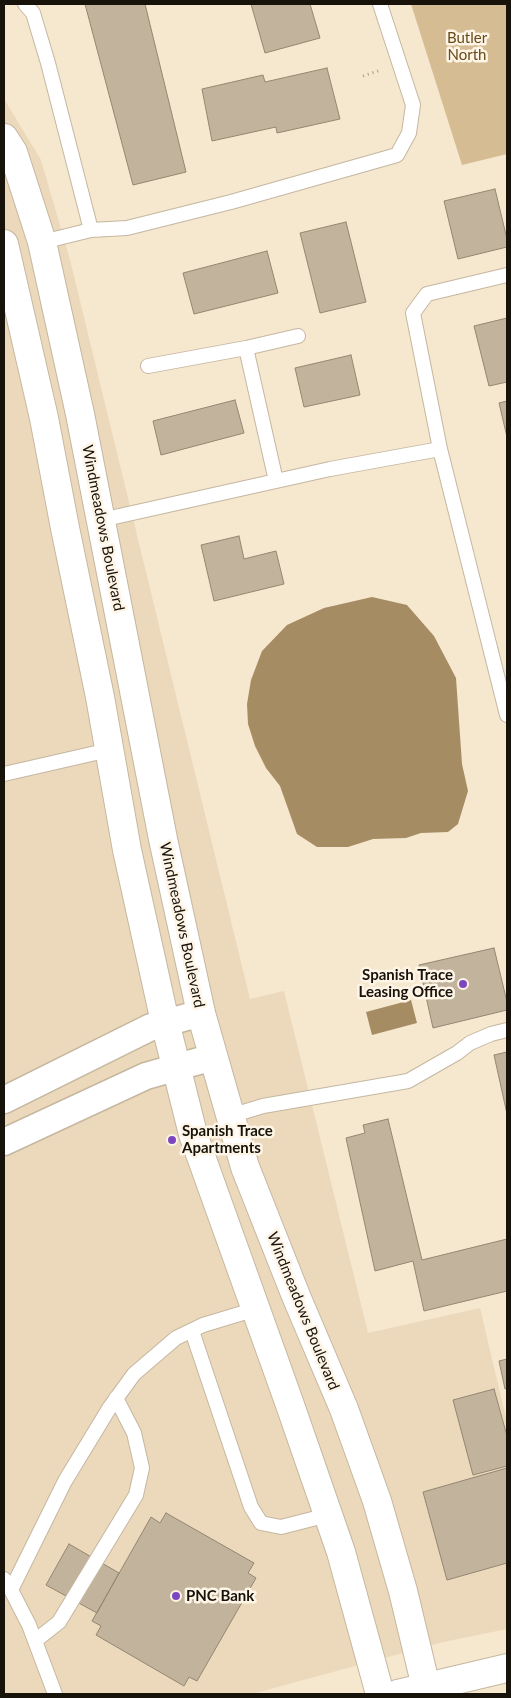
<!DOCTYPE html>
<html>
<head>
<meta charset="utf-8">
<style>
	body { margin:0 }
	#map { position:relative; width:511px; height:1698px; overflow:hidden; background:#f6e7cf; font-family:Lato,sans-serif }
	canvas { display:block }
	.frame { position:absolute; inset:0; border:5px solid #17120a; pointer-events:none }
</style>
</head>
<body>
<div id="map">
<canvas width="511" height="1698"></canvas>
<div class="frame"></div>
</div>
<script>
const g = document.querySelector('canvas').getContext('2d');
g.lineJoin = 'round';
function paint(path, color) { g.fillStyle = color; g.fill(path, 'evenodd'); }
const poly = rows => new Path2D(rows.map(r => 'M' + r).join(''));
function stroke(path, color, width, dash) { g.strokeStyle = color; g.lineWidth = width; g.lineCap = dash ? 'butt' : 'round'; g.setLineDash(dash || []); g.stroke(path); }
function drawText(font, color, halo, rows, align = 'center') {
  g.font = font + ' Lato,sans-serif'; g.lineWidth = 5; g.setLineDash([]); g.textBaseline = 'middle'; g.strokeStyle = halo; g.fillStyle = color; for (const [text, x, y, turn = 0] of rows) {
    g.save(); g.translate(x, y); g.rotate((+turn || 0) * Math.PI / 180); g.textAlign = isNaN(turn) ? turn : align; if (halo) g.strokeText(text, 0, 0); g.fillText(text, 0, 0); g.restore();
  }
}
const built = poly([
	[4,99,41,160,70,260,250,999,284,991,368,1333,480,1308,506,1418,507,1418,507,1629,443,1642,252,1694,4,1694]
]);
const green = poly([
	[411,4,507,4,507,154,462,165]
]);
const water = poly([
	[372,597,407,605,434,636,456,678,462,764,468,791,458,824,448,832,421,833,406,838,373,839,348,847,317,847,297,834,280,786,266,768,255,746,248,724,247,704,251,680,262,651,287,625,324,608],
	[411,1000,417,1023,372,1035,366,1012]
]);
const building = poly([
	[85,4,145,4,186,172,133,185,85,4],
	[251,4,310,4,320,38,265,53,251,4],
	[327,68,340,119,277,133,276,127,212,141,202,89,263,75,265,82,327,68],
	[495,189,507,239,507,247,458,259,444,201,495,189],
	[346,222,366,302,320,313,300,233,346,222],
	[267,251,278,293,194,314,183,273,267,251],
	[507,318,507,382,489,386,474,326,507,318],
	[351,355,360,395,304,407,295,368,351,355],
	[235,400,244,433,161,455,153,421,235,400],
	[507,401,507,437,499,403,507,401],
	[239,536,244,559,276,551,284,584,214,601,201,545,239,536],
	[494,948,507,1002,507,1010,433,1028,419,965,494,948],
	[507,1052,507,1114,494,1055,507,1052],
	[388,1119,422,1260,507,1239,507,1291,424,1311,413,1261,375,1271,346,1138,365,1133,363,1125,388,1119],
	[507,1359,507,1388,505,1389,499,1361,507,1359],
	[494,1389,507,1436,507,1466,473,1475,453,1400,494,1389],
	[507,1468,507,1563,447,1580,423,1492,507,1468],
	[166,1513,254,1563,248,1573,256,1578,197,1681,189,1677,184,1686,96,1635,101,1626,92,1621,151,1517,160,1523,166,1513],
	[69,1544,119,1573,97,1613,46,1585,69,1544]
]);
const path = poly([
	[363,76,381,70]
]);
const service = poly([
	[25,4,33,13,48,63,91,230],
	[42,242,91,230,127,228,231,202,397,155,409,133,413,105,380,4],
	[507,275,427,294,413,313,440,449,507,715],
	[246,348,276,481],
	[148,366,246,348,298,336],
	[101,520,330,469,440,449],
	[4,774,109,750],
	[230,1116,263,1106,408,1081,457,1053,470,1043,491,1034,507,1030],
	[192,1331,251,1507,261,1523,281,1527,328,1515],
	[4,1579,11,1590,29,1625,55,1694],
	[11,1590,65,1481,110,1407,134,1374,176,1338,203,1325,256,1309],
	[35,1641,59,1622,136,1495,142,1468,134,1433,116,1398]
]);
const minor = poly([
	[4,1100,151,1027,201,1013],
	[4,1142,146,1076,213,1057]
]);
const tertiary = poly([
	[4,138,13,152,42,242,80,414,163,839,201,1013,245,1167,296,1296,344,1409,377,1501,403,1591,426,1687,425,1694],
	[4,244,44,418,65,528,100,697,127,850,165,1022,193,1134,289,1402,341,1552,380,1694]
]);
const primary = poly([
	[397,1694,507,1668]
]);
const markers = [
	[463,984,5,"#7c47be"],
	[172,1140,5,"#7c47be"],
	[176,1596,5,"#7c47be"]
];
const parkNames = [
	["Butler",467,38],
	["North",467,55]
];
const streetNames = [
	["Windmeadows Boulevard",103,528,79],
	["Windmeadows Boulevard",182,925,78],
	["Windmeadows Boulevard",303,1311,68]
];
const poiNames = [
	["Spanish Trace",453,975,"right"],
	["Leasing Office",453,992,"right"],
	["Spanish Trace",182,1131],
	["Apartments",182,1148],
	["PNC Bank",186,1596]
];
paint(built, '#ecd9bb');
paint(green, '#d6bc93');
paint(water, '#a68c63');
paint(building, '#c1b39c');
stroke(building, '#948671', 1);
stroke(service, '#c5b7a0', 16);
stroke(minor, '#c5b7a0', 29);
stroke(tertiary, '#c5b7a0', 30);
stroke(primary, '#c5b7a0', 30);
stroke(path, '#a89c8a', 3, [1, 4]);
stroke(service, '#fff', 14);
stroke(minor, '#fff', 26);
stroke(tertiary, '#fff', 28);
stroke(primary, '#fff', 28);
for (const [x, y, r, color] of markers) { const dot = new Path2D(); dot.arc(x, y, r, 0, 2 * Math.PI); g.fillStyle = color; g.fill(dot); stroke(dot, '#fef5e7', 2); }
drawText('15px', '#664a18', '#fef5e7', parkNames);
drawText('15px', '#17120a', '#fef5e7', streetNames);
drawText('bold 15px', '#17120a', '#fef5e7', poiNames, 'left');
</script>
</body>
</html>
